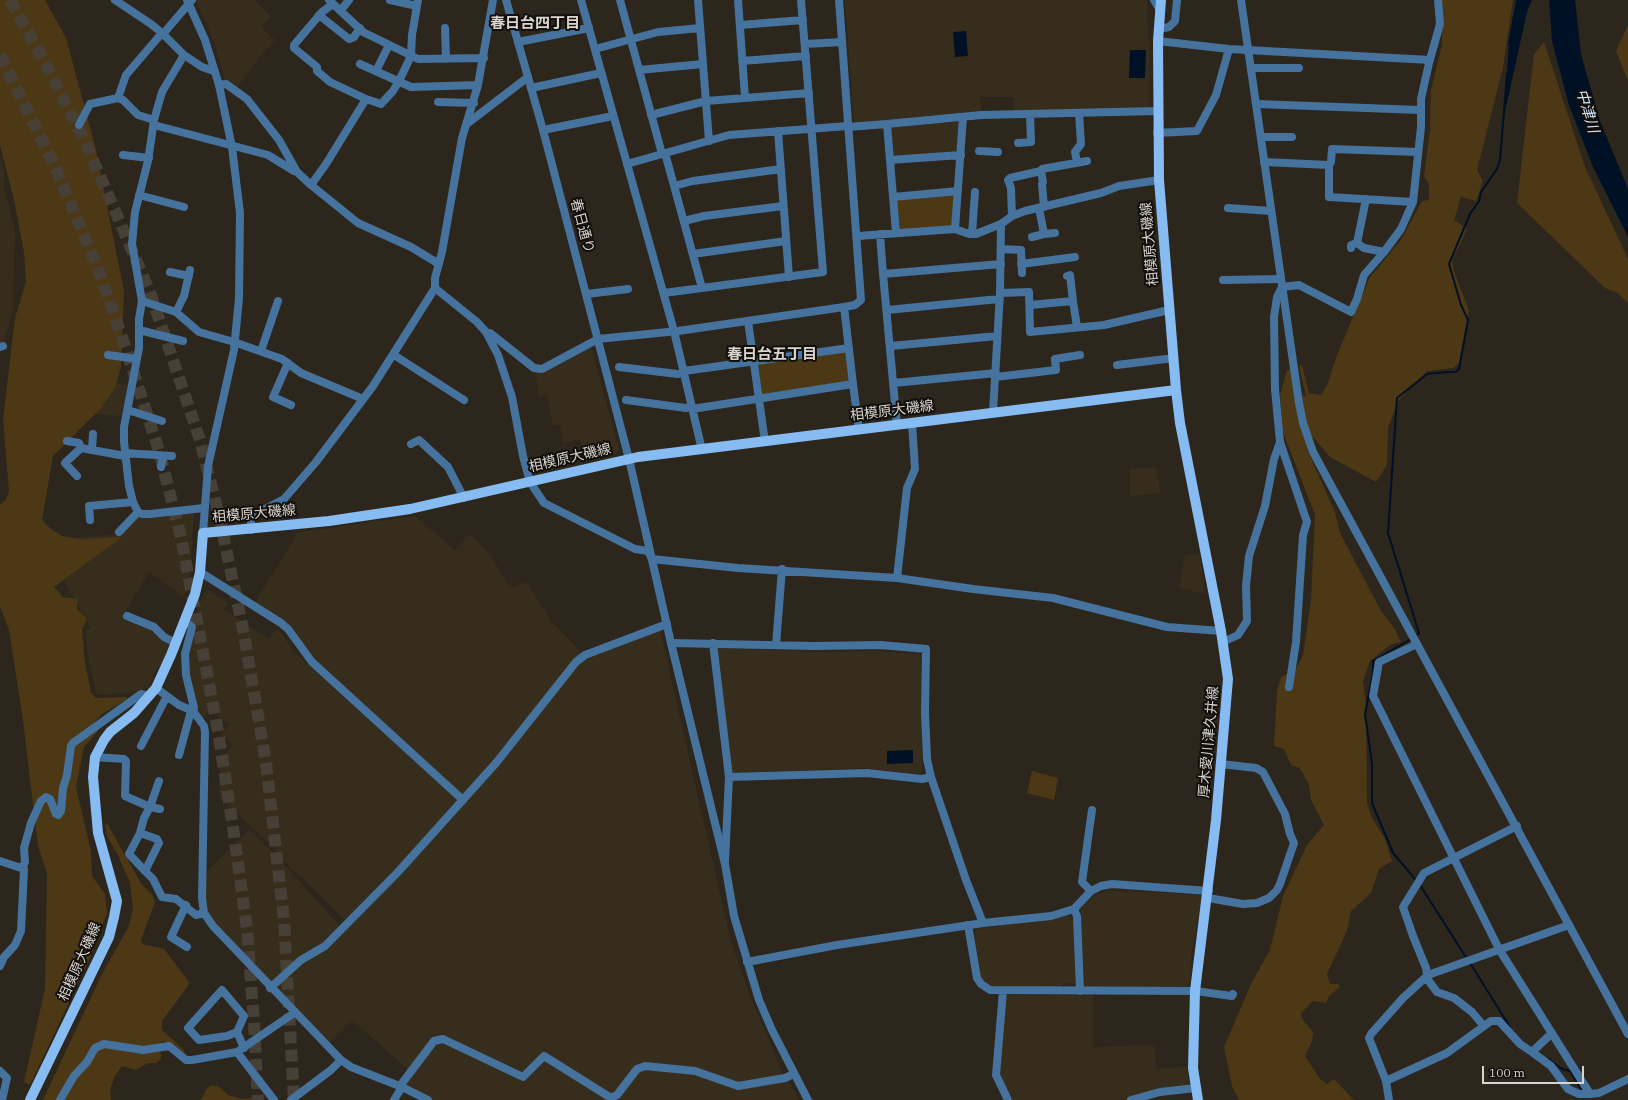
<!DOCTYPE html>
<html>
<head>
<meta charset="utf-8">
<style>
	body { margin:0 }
	#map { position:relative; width:1628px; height:1100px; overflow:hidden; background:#2c261c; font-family:"IBM Plex Serif",serif }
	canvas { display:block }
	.scale { position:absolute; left:1482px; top:1066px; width:102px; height:18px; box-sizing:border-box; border:2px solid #d9d4ce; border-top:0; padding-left:5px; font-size:12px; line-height:14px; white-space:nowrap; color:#d9d4ce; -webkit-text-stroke:3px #120f0b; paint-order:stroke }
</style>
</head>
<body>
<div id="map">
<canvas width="1628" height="1100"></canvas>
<div class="scale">100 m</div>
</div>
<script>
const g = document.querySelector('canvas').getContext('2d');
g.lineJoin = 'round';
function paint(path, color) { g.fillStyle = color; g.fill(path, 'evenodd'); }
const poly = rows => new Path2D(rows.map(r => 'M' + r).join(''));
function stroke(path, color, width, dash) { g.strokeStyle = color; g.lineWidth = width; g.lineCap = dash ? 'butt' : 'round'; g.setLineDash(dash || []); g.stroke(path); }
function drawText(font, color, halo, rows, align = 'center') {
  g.font = font + ' "IBM Plex Serif","Noto Sans JP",serif'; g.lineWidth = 4; g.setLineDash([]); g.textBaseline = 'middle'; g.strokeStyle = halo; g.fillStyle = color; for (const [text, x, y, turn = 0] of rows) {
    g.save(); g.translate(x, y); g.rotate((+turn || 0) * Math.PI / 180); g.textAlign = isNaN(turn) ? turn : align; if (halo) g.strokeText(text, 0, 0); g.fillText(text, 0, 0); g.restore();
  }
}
const built = poly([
	[196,0,254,0,271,16,261,27,275,40,258,59,236,89,225,81,215,44],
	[845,0,1147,0,1148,40,1150,42,1149,110,1014,113,1014,97,980,97,981,113,854,124],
	[957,122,960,125,958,150,955,152,895,157,893,155,891,130,893,127],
	[0,156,5,174,3,184,15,230,13,310,0,356],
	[591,347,619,449,615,454,585,461,580,439,563,443,560,425,553,426,547,395,539,396,535,372],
	[102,382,130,385,124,416,90,414],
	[1156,467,1161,493,1130,496,1130,469],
	[194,512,190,577,184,597,149,572,123,615,123,617,152,629,170,644,161,664,152,676,153,679,147,688,134,692,105,695,96,694,87,650,86,630,91,628,60,575,55,540,119,534,136,516],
	[415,516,455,550,470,534,491,556,509,586,512,588,523,582,529,586,552,622,580,651,580,655,465,794,462,794,319,664,255,602,296,536,293,533],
	[1199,554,1200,555,1205,594,1179,588,1185,555],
	[208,590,228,603,224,610,269,639,276,629,282,633,293,651,457,800,457,803,395,870,346,921,300,875,291,869,275,849,219,797,220,760,233,745,221,734,229,725,210,709,202,719,198,714,187,663,190,640,197,625,196,621,194,618,205,592],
	[660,630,731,942,749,993,784,1076,739,1084,645,1064,614,1095,611,1096,542,1052,526,1073,522,1074,443,1037,409,1070,352,1020,328,1044,276,987,302,963,325,950,582,661],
	[718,648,824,652,877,651,919,654,921,656,922,771,918,774,865,768,734,773,731,770,716,650],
	[249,830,270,849,338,924,339,928,326,941,272,983,229,939,229,935,223,929,221,931,209,916,206,906,205,873],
	[1110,890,1125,892,1128,891,1200,895,1202,897,1191,956,1190,981,1186,986,1084,990,1079,929,1081,909,1093,896],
	[1067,915,1074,921,1077,984,1062,983,1062,988,993,988,981,981,972,936,977,929],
	[1007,995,1093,995,1093,1047,1155,1045,1156,1068,1187,1067,1189,1086,1154,1092,1122,1100,1009,1100,998,1075,1005,997],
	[443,1041,525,1081,542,1060,545,1059,609,1100,433,1100,407,1087,405,1082,435,1043],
	[641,1069,695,1074,735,1088,787,1079,799,1100,613,1100]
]);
const green = poly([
	[0,0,45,0,66,38,95,146,124,291,121,367,115,388,101,408,53,456,42,520,51,529,62,536,81,539,122,537,54,587,63,597,78,599,77,609,87,619,82,630,85,662,91,693,96,698,126,697,127,699,102,714,93,724,98,731,84,747,76,787,91,851,92,876,105,894,107,913,89,960,30,1085,24,1082,45,989,47,873,38,846,23,720,9,630,0,606,0,505,6,500,9,491,3,419,15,318,26,282,24,252,14,200,0,145],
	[1442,0,1513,0,1503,67,1477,170,1483,181,1476,201,1461,197,1454,220,1467,229,1452,261,1454,271,1469,311,1459,363,1453,368,1427,371,1398,401,1388,428,1387,465,1376,482,1330,457,1314,438,1305,438,1309,454,1335,512,1340,533,1381,611,1394,628,1401,642,1390,645,1370,661,1363,681,1366,705,1367,803,1372,818,1385,839,1392,861,1379,869,1371,893,1351,911,1347,931,1327,974,1330,984,1338,984,1340,987,1329,996,1326,1003,1313,1001,1301,1013,1302,1019,1313,1032,1312,1041,1305,1056,1320,1079,1327,1084,1334,1079,1354,1100,1239,1100,1232,1086,1224,1047,1252,982,1270,950,1283,896,1307,845,1324,825,1311,800,1309,785,1300,768,1291,765,1284,749,1274,746,1277,691,1281,677,1296,669,1303,655,1311,600,1315,515,1283,432,1280,395,1287,370,1290,369,1296,396,1306,396,1299,366,1302,365,1309,393,1321,395,1328,383,1337,355,1370,277,1401,240,1422,201,1429,200,1429,185,1424,176,1430,130,1431,90,1442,45],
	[1628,25,1628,81,1616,51],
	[1544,42,1585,167,1628,259,1628,303,1619,294,1605,288,1517,203,1534,54],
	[955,195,953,227,898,231,896,199],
	[846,351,850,382,763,397,758,363],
	[1032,771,1058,778,1054,800,1027,793],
	[105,824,108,825,142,885,152,894,155,902,141,940,142,944,164,949,189,982,188,986,162,1021,162,1030,184,1050,185,1054,181,1056,164,1041,160,1042,157,1046,161,1054,161,1059,156,1063,148,1063,136,1070,122,1066,115,1076,110,1090,111,1100,43,1100,102,974,129,926,133,909,130,883,118,855,107,836],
	[212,1085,219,1087,228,1095,242,1099,262,1097,264,1100,201,1100,207,1088]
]);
const water = poly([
	[1516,0,1532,0,1527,12,1504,116,1509,43],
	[1549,0,1575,0,1581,54,1600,121,1628,189,1628,237,1593,167,1569,105,1552,41],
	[966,31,968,56,955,57,953,32],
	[1130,50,1146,50,1145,78,1129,78],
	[913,750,913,763,887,764,887,751]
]);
const stream = poly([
	[1509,44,1514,16],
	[1415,637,1419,633,1388,533,1397,398,1427,374,1447,372,1456,372,1459,369,1468,320,1461,305,1449,264,1470,214,1479,201,1481,192,1497,169,1500,160,1507,74],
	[1411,639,1373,661,1373,673,1365,714,1372,764,1372,803,1393,853,1416,880],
	[1420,885,1467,959],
	[1470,963,1510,1027],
	[1548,1059,1562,1069,1570,1071,1583,1092]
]);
const motorwayTunnel = poly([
	[10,0,44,61,83,137,119,220,151,295,200,440,220,520,244,634,266,763,284,920,294,1100],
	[0,55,57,171,98,269,126,349,159,451,181,537,218,731,234,834,247,929,254,1022,258,1100]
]);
const minor = poly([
	[115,0,151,24,163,34,192,0],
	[329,0,363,32,418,59,484,58],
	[390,0,417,6],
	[620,0,662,154],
	[698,0,709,141],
	[738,0,745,97],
	[1154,0,1160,10],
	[333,4,322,12,294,45,294,48,317,67,317,71,330,82,366,99],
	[341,10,349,0],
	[319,15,349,39,354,37,360,28],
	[740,25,803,20],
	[445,28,446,59],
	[1159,29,1169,27,1175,21,1177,0],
	[163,34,184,55,162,92,154,120,148,161,135,212,132,244,142,301,139,319,139,348,124,427,124,442,129,486,133,502,138,512,142,514,150,514,204,508],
	[1158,41,1229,49,1430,60],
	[518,42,589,28],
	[805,44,842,42],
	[595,49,658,32,700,28],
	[184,55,202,67,214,71],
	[742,61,806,56],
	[360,64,411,87,478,85],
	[1251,68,1299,68],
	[639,70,703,64],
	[376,71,389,45],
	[219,85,226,84,247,99,279,140,297,172,311,185,326,164,366,99,381,104,393,91,399,81,411,56,412,35,418,0],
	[531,88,601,73],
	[118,98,126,75,162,33],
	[438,102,474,103],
	[1257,104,1420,110],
	[651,115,706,101,809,93],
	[468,123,528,77],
	[79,125,90,104,118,98,123,100,138,115,154,120],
	[154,125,268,155,294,171],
	[848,127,887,124],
	[543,130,613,116],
	[778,131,789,277],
	[1157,133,1197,131,1216,95,1229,49],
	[1261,137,1292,137],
	[1018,143,1031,142,1030,114],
	[979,151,998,152],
	[665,153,702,288],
	[123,155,149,158],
	[890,160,961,155],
	[1077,162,1075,152,1081,144,1079,113],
	[1264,162,1329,165],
	[627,164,729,135,848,126],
	[1041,171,1043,182,1042,184,1044,207],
	[311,185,358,223,411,247,439,264],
	[674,186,693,181,781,169],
	[139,195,184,207],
	[893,197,958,191],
	[1413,202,1329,197,1329,165,1331,162,1332,149,1418,152],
	[1228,208,1271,211],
	[1012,216,1011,188,1008,180,1010,178,1041,171,1042,169,1087,161],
	[684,221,704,216,783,206],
	[1001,224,1012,216,1025,211,1101,193,1119,186,1159,180],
	[955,229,969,234,976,234,1001,224,1000,293,993,412],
	[896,233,887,124,981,115,1158,111],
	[880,234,883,274],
	[972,234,975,192],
	[1044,234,1055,233],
	[858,236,955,229,963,117],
	[1032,237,1044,234,1039,208],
	[1357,243,1366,199],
	[1351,248,1351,245,1357,243,1364,248,1384,252],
	[1001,249,1021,250,1022,273],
	[693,254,786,241],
	[1021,264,1075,257],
	[170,272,189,276],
	[1067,276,1070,275,1073,301],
	[1223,280,1281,279],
	[435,288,477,322,486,332,498,355,512,397,523,456,530,482,544,503,635,549,648,551,652,559,738,568,897,578,907,488,915,469,912,423],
	[664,293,823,272,801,0],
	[1000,293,1029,292,1030,332,1104,325,1169,310],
	[587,294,628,289],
	[142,301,176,312,199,332,234,342,282,359,301,373,363,399],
	[1030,305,1073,301,1077,327],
	[887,310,999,299],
	[176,312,184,296,190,270],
	[748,321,765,442],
	[139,330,183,341],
	[674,331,702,450],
	[487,334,490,333,534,368,542,369,598,339],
	[891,346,997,336],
	[0,347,3,346],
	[261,351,278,301],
	[108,355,137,359],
	[394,355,464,400],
	[288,363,273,397,291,405],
	[1117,365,1174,358],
	[619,367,678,374],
	[684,371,849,348],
	[995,377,1056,370,1055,359,1080,355],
	[894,383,996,373],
	[853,384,859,430],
	[626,400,686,408],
	[692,409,853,384,844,307],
	[128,410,162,421],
	[897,425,883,274,1001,264],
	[67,441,79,443,81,448],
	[1280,442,1307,522,1303,535,1296,642,1289,687],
	[411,444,419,440,448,467,464,498],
	[92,450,93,434],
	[125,453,172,456],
	[161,467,163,456],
	[77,476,65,463,81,448,125,456],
	[90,520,89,506,133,502],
	[251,530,251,520,254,515,284,499,316,462,373,386,435,288,435,278,442,252,462,138,478,85,493,0],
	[119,532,138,512],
	[897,578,973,589,1053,598,1167,627,1221,631],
	[127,616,154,627,164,637,176,643],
	[185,621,192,627,185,654,186,675,194,708,193,711,204,726,205,732,202,898,204,913,213,926,341,1060,351,1067,402,1087,428,1100],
	[1223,642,1238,635,1247,621,1246,586,1249,556,1265,506,1274,459,1280,442,1275,389,1274,317,1277,297,1282,287,1299,285,1351,312,1357,299,1364,275,1384,252,1401,229,1413,202,1421,127,1421,99,1429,63,1440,24,1438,0],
	[671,643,814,646,881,645,926,649,925,713,927,759,931,777,966,880,983,923],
	[713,643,729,777],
	[1417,644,1379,662,1373,696,1499,949,1590,1094,1599,1093,1628,1079],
	[776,645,782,569],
	[156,688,179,705,193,711],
	[141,746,167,696],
	[179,755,191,711],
	[95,757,124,759,126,761,125,796,150,807,144,818,140,833,129,854,145,871,159,843,157,839,140,833],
	[159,781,150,807,160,809],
	[0,861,24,869,21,931,15,945,4,957,0,966],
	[725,861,729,777,867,773,922,779,931,777],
	[22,868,25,862,24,848,31,823,41,801,46,797,50,799,56,814,58,815,61,811,63,788,67,775,71,746,73,743,141,694,150,696],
	[145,871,153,879,162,897,176,899,196,915,204,913],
	[1091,891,1082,882,1092,810],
	[1208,898,1243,904,1257,903,1269,898,1277,890,1280,884,1294,843,1290,834,1285,814,1263,772,1256,768,1221,764],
	[186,905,171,937,187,947],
	[1074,909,1077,916,1080,991],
	[968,925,977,978,981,984,990,990,1195,991,1232,996,1233,994],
	[270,988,301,960,325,946,398,872,496,763,576,662,585,655,667,624],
	[1003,991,996,1075,1008,1100],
	[1483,1025,1472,1012,1454,998,1437,992,1428,980,1426,968,1413,936,1403,907,1424,873,1517,826],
	[237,1032,227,1036,199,1040,188,1028,222,990,244,1016,237,1032,244,1048],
	[237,1052,274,1100],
	[1532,1052,1551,1066,1568,1089,1579,1094,1590,1094],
	[0,1071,7,1078,2,1100],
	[1386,1081,1447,1053,1491,1021,1499,1021,1520,1044,1532,1052,1552,1033],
	[400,1086,434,1041,443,1039,523,1077,544,1056,611,1098,617,1095,637,1069,645,1066,695,1071,738,1086,785,1078,794,1074],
	[60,1100,74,1076,87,1062,95,1048,104,1044,143,1050,169,1046,186,1060,192,1060,237,1052,294,1013],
	[291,1100,331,1070,341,1060],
	[394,1100,402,1087],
	[1131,1100,1160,1092,1196,1088],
	[1389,1100,1386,1081,1369,1038,1371,1034,1403,998,1428,975,1569,925]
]);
const tertiary = poly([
	[187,0,205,40,219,85,232,147,240,213,239,298,234,350,208,466,203,533],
	[506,0,543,130,629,459,671,643,725,864,734,916,759,1000,772,1030,808,1100],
	[581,0,674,331],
	[1241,0,1299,403,1303,423,1313,452,1628,1034],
	[598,339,678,331,844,307,855,305,861,300,839,0],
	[200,572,281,623,288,629,312,662,463,800],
	[747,962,837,945,983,923,1051,916,1074,909,1091,891,1101,886,1112,884,1209,891]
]);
const primary = poly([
	[1161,0,1158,41,1159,180,1176,390,1180,423,1221,631,1228,679,1216,820,1195,991,1193,1068,1198,1100],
	[30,1100,109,937,114,917,117,901,98,833,93,777,95,757,104,740,110,732,134,713,156,688,171,655,195,594,200,572,203,533,329,521,410,509,638,457,1176,390]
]);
const streetNames = [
	["春日通り",582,226,75],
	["相模原大磯線",1150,244,-95],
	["相模原大磯線",892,411,-7],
	["相模原大磯線",570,458,-13],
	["相模原大磯線",254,514,-5],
	["厚木愛川津久井線",1209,742,-85],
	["相模原大磯線",80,962,-66]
];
const neighbourhoodNames = [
	["春日台四丁目",535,24],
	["春日台五丁目",772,355]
];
const waterNames = [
	["中津川",1587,111,73]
];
paint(built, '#372d1d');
paint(green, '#4d3815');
paint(water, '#001025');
stroke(stream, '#001025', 2);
stroke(motorwayTunnel, '#464037', 12, [12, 6]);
stroke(minor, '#46729e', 8);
stroke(tertiary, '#46729e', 8);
stroke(primary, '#86bcf2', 10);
drawText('14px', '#d9d4ce', '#120f0b', streetNames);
drawText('bold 15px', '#d9d4ce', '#120f0b', neighbourhoodNames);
drawText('italic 15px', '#d1e2f5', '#120f0b', waterNames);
</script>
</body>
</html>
